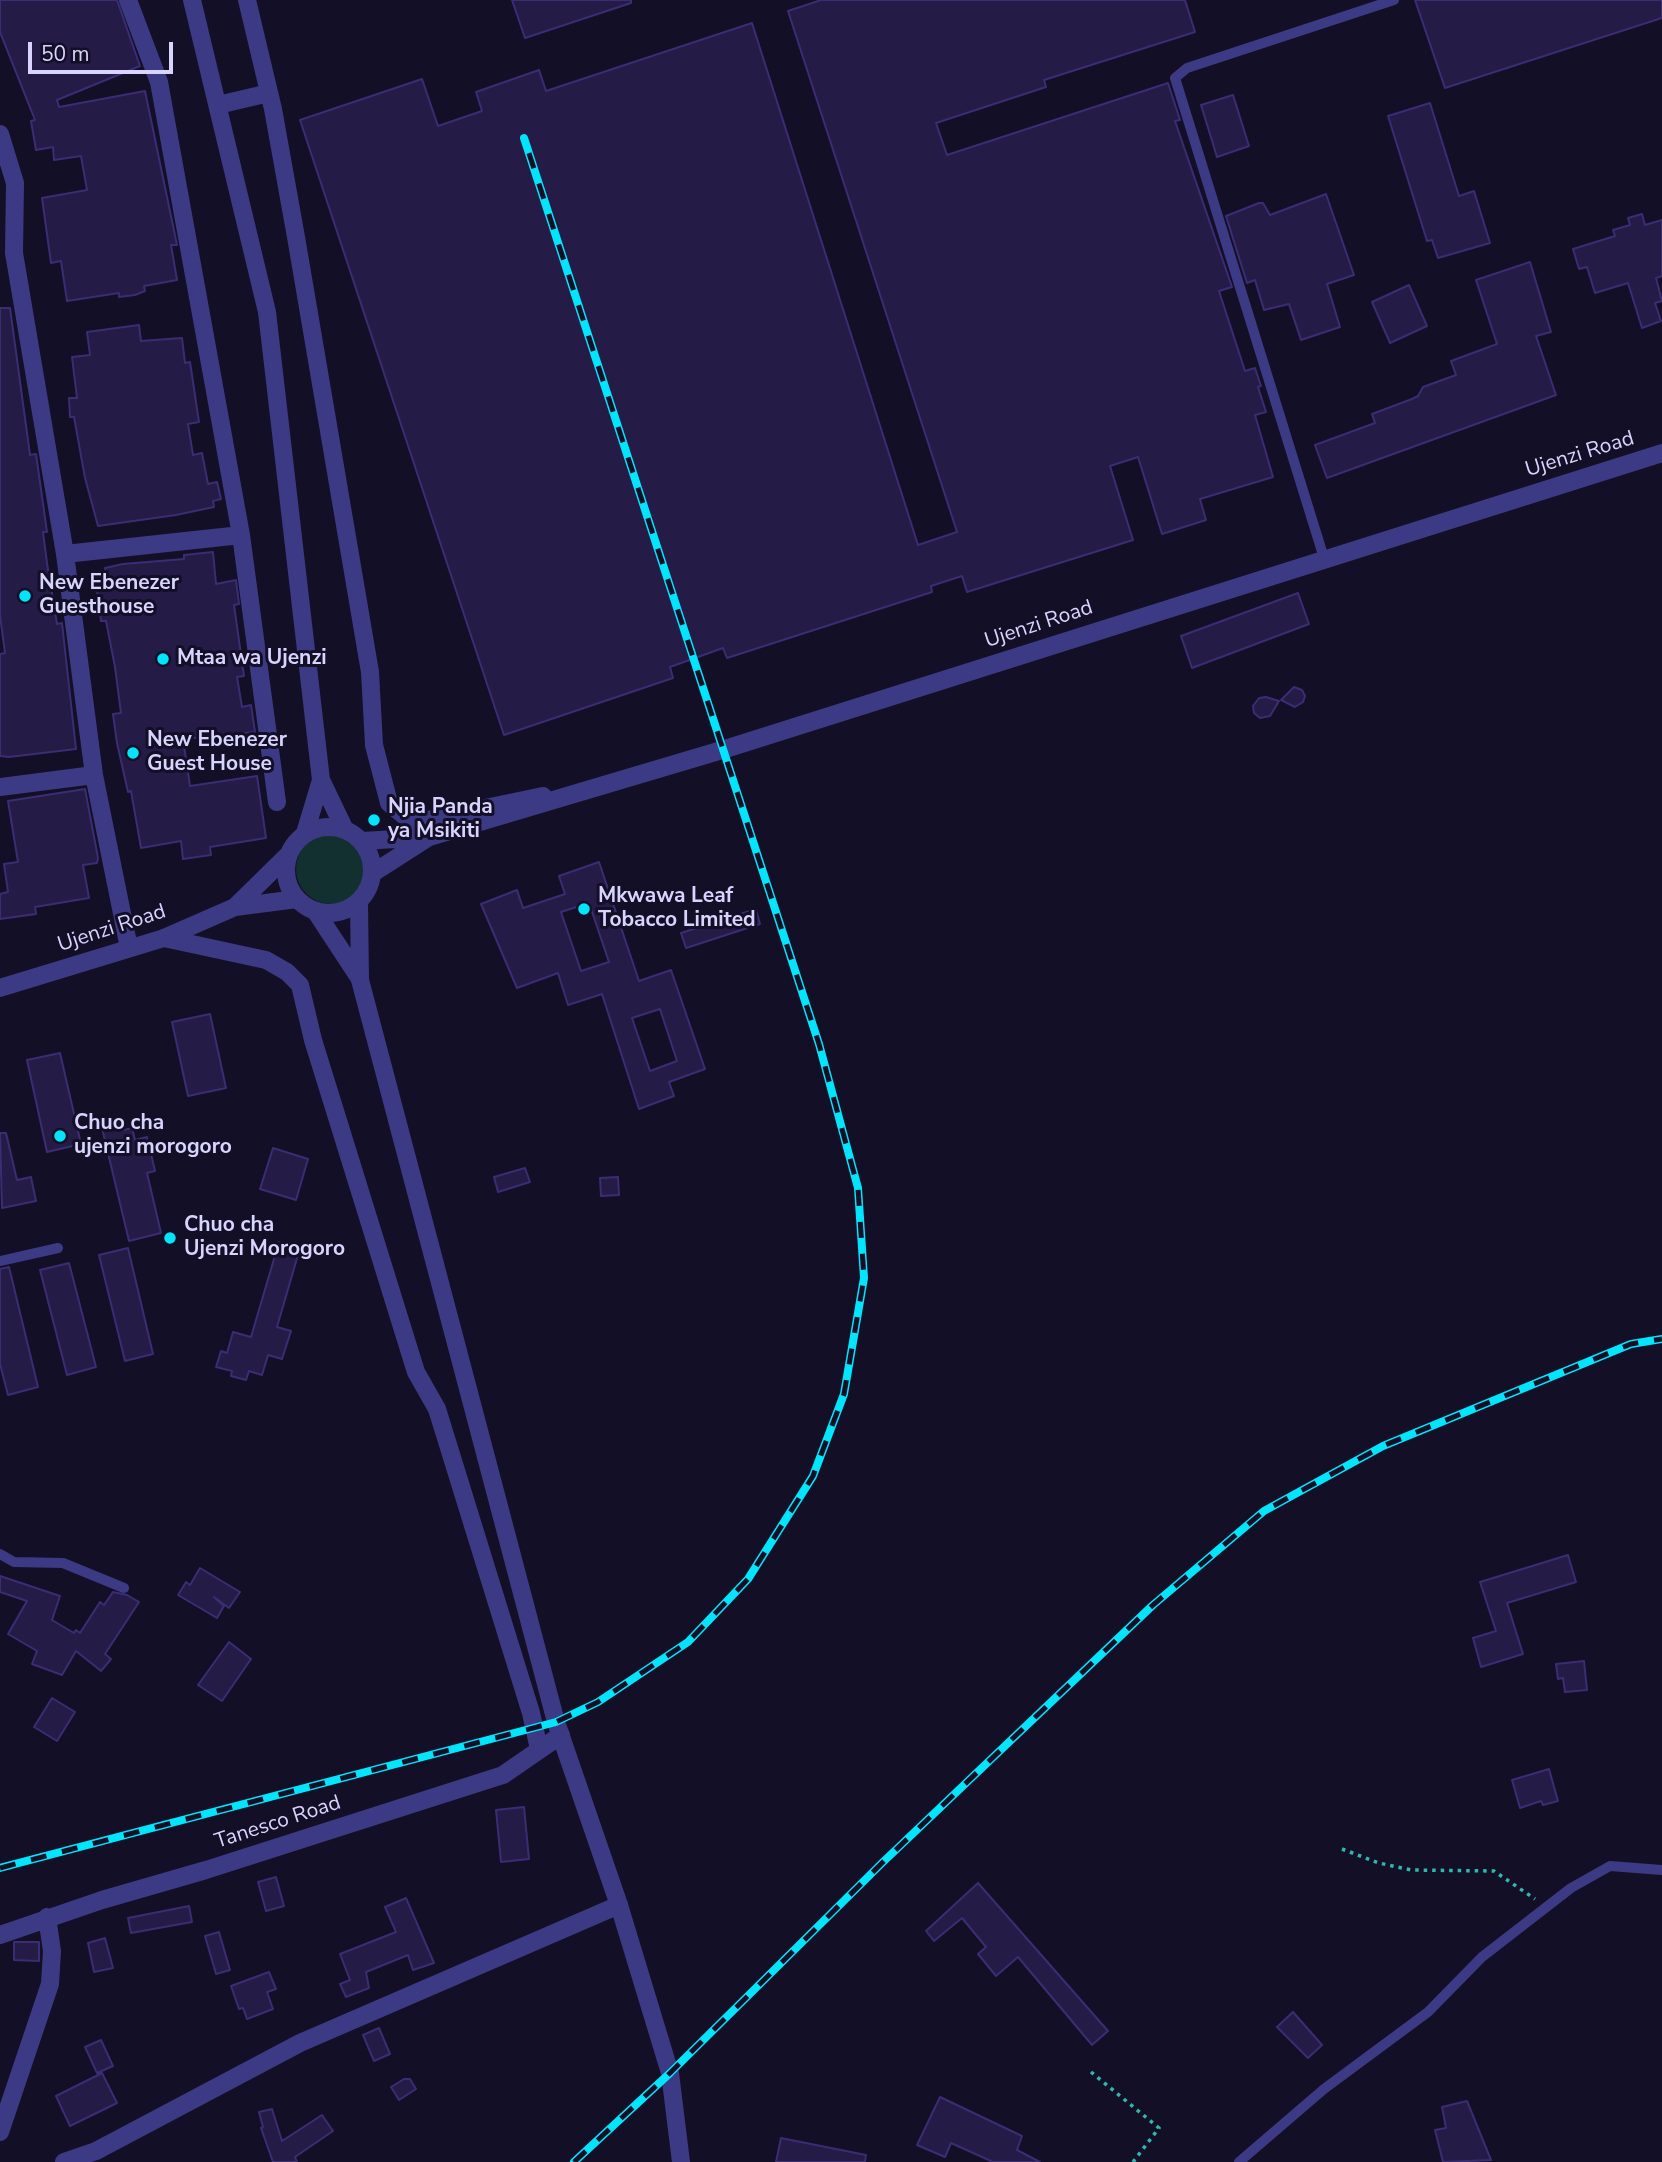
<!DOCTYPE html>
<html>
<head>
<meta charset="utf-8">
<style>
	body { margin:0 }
	#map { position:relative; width:1662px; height:2162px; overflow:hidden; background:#130f26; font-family:"Nunito Sans",sans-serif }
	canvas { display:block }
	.scale { position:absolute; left:28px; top:42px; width:145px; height:32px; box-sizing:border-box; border:4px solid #d9d4ff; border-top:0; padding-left:9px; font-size:21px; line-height:24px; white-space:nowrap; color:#d9d4ff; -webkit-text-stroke:5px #130f26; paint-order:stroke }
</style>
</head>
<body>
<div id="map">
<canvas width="1662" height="2162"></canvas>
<div class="scale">50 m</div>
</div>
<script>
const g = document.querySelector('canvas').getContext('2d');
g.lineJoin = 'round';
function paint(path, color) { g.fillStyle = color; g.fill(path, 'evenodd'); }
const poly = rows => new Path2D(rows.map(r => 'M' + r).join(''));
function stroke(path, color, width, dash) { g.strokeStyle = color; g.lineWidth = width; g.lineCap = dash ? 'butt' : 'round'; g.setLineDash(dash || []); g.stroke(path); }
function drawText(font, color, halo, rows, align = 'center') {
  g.font = font + ' "Nunito Sans",sans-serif'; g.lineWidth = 6; g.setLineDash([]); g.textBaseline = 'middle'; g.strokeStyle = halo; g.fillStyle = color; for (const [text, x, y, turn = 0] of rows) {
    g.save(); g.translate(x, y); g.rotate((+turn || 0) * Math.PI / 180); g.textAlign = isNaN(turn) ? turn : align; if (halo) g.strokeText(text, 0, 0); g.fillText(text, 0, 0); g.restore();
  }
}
const green = poly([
	'296 869a35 35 0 1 1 70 0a35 35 0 1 1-70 0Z'
]);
const building = poly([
	[0,0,117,0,140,66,57,100,59,107,145,91,177,245,171,245,177,280,144,286,145,291,135,295,119,297,119,293,67,301,61,261,51,263,42,198,87,190,81,156,54,160,53,147,36,150,31,121,35,120,0,32,0,0],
	[512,0,631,0,631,3,525,38,512,0],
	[821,0,1185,0,1195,32,1044,80,1046,87,936,123,947,155,1168,83,1180,120,1175,121,1232,287,1219,291,1245,371,1255,368,1261,386,1258,387,1266,412,1255,415,1273,477,1200,499,1206,520,1162,534,1138,457,1110,466,1133,540,967,592,962,576,931,586,932,592,727,658,723,648,670,667,673,678,504,735,300,120,422,79,438,126,482,111,476,92,539,70,546,91,752,23,918,545,957,532,788,11,821,0],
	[1415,0,1662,0,1662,18,1445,88,1415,0],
	[1233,95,1249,146,1217,157,1201,105,1233,95],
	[1430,103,1459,196,1474,191,1490,243,1438,258,1432,240,1427,241,1388,116,1430,103],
	[1326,194,1354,275,1327,284,1340,327,1301,340,1289,304,1264,310,1255,280,1247,283,1226,216,1259,203,1263,203,1270,215,1326,194],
	[1642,214,1645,225,1662,220,1662,276,1656,278,1662,301,1655,303,1661,321,1642,328,1628,283,1595,293,1587,267,1579,269,1573,249,1615,236,1613,230,1630,225,1628,218,1642,214],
	[1530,262,1551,332,1536,336,1556,395,1327,478,1315,445,1375,423,1372,414,1412,399,1418,396,1423,387,1456,375,1451,361,1497,344,1476,280,1530,262],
	[1409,285,1427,326,1390,343,1372,302,1409,285],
	[0,308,10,308,30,455,36,454,47,532,43,532,47,563,57,624,62,623,76,749,9,757,0,756,0,654,5,653,0,615,0,308],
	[139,325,141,341,182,338,185,363,190,362,199,422,188,424,193,455,202,453,208,484,217,482,221,499,213,501,214,507,176,515,98,526,85,478,74,417,70,417,69,398,77,398,72,357,90,355,87,332,139,325],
	[213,552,216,584,236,580,239,604,234,605,244,676,237,677,242,707,251,705,255,732,183,739,190,786,257,776,266,838,210,847,211,855,183,859,181,841,141,848,131,791,128,792,117,743,113,714,121,713,115,667,106,621,101,621,95,575,106,573,105,568,123,564,184,559,184,555,213,552],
	[1298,593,1309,624,1192,668,1181,636,1298,593],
	[1294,687,1302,690,1305,696,1303,702,1295,707,1281,700,1294,687],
	[1266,697,1279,701,1270,716,1260,718,1254,713,1253,706,1259,698,1266,697],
	[85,789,98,858,97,863,83,865,89,898,35,907,36,914,0,919,0,894,8,892,4,864,18,862,8,801,85,789],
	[599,862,639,981,671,970,705,1069,669,1082,674,1096,639,1109,602,994,568,1005,558,973,517,988,481,904,517,890,523,908,565,894,559,876,599,862],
	[589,903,609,962,581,971,561,912,589,903],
	[660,1009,677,1061,650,1071,632,1018,660,1009],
	[756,909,760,924,686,948,681,933,756,909],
	[210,1014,226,1088,188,1096,172,1022,210,1014],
	[60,1053,81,1144,47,1152,27,1060,60,1053],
	[119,1125,120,1131,132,1128,135,1140,147,1137,155,1171,147,1173,161,1233,129,1241,102,1128,119,1125],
	[0,1133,6,1133,17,1180,31,1177,36,1201,2,1208,0,1133],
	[273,1148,308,1159,296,1200,260,1189,273,1148],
	[525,1168,530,1182,498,1192,494,1177,525,1168],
	[618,1177,619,1195,601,1196,600,1178,618,1177],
	[279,1242,300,1248,277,1327,291,1331,282,1359,268,1355,262,1375,249,1371,246,1380,231,1376,232,1371,216,1367,221,1351,227,1353,233,1332,251,1337,279,1242],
	[128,1248,153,1354,125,1361,99,1255,128,1248],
	[69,1263,96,1367,67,1375,40,1270,69,1263],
	[9,1267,38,1387,8,1395,0,1364,0,1269,9,1267],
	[1568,1555,1576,1582,1507,1603,1523,1654,1481,1667,1473,1638,1496,1631,1480,1582,1568,1555],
	[200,1568,240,1592,229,1608,214,1597,224,1606,217,1618,178,1595,186,1582,190,1585,200,1568],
	[0,1576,60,1596,52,1620,74,1633,76,1630,80,1633,100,1602,104,1605,113,1592,127,1595,139,1602,105,1654,111,1659,101,1671,76,1651,62,1675,32,1664,37,1651,8,1634,27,1601,0,1592,0,1576],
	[229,1642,251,1659,222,1701,198,1685,229,1642],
	[1584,1661,1587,1690,1565,1692,1563,1678,1558,1679,1556,1664,1584,1661],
	[52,1698,75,1712,57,1741,34,1727,52,1698],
	[1549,1769,1558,1801,1543,1805,1541,1801,1520,1808,1512,1780,1549,1769],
	[524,1807,529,1859,501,1862,496,1810,524,1807],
	[276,1877,284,1906,266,1911,258,1882,276,1877],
	[978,1883,1108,2031,1092,2045,1018,1957,996,1976,978,1954,986,1947,962,1918,934,1941,926,1931,978,1883],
	[406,1898,434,1963,413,1970,408,1955,366,1972,369,1988,346,1997,340,1984,350,1980,340,1954,396,1932,385,1907,406,1898],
	[189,1906,192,1922,131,1933,128,1918,189,1906],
	[219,1932,230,1970,216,1974,205,1936,219,1932],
	[105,1938,113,1968,94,1972,88,1943,105,1938],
	[14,1942,39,1942,39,1961,14,1960,14,1942],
	[269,1972,276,1989,267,1992,273,2009,247,2019,243,2008,239,2009,231,1986,269,1972],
	[1293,2012,1322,2045,1308,2058,1277,2027,1293,2012],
	[379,2028,390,2054,374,2061,363,2035,379,2028],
	[101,2040,113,2066,97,2073,85,2047,101,2040],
	[102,2073,117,2103,70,2126,56,2096,102,2073],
	[404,2079,410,2079,416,2089,399,2100,391,2087,404,2079],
	[940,2097,1022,2136,1017,2150,1040,2162,993,2162,951,2143,945,2157,917,2145,940,2097],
	[1467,2101,1491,2160,1443,2162,1435,2130,1446,2128,1442,2107,1467,2101],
	[272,2109,282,2141,322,2115,333,2131,295,2157,297,2162,273,2162,261,2128,263,2127,259,2112,272,2109],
	[781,2138,866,2155,865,2162,776,2162,781,2138]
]);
const path = poly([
	[1342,1849,1379,1863,1411,1870,1494,1871,1535,1899],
	[1091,2072,1159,2128,1133,2162]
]);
const service = poly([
	[1324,558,1175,78,1187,68,1394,0],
	[0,1261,58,1248],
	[0,1554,14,1562,63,1563,124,1588],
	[1239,2162,1324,2089,1428,2012,1482,1957,1571,1888,1610,1866,1662,1870]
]);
const minor = poly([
	[128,0,159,82,241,535,277,802],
	[247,0,273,109,296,237,370,672,374,745,389,803,413,823,543,796],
	[218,105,269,93],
	[0,134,15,183,14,253,65,554,94,775,129,948],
	[65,554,241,535],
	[0,787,94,775],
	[164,938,266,960,287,972,300,985,313,1040,416,1372,437,1409,531,1713,539,1749],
	[0,1935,102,1900,206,1870,503,1775,561,1735],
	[0,2132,50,1984,52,1951,47,1917],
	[64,2162,96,2151,300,2043,619,1905]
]);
const tertiary = poly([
	[192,0,267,312,321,780,344,828],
	'286 870a43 43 0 1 1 86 0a43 43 0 1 1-86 0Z',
	[305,833,321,780],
	[362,841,429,837,722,750,1662,453],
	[373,873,426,839],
	[359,902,360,980,556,1722,619,1905,670,2073,681,2162],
	[235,907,288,855],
	[316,912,360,979],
	[0,988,164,938,235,907,297,899]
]);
const rail = poly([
	[0,1868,556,1722,598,1702,688,1642,748,1579,813,1476,844,1394,864,1278,858,1188,819,1044,524,138],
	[574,2162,670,2073,882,1863,1153,1605,1264,1511,1383,1446,1631,1344,1662,1339]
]);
const markers = [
	[25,596,7,"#00e5ff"],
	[163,659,7,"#00e5ff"],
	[133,753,7,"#00e5ff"],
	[374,820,7,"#00e5ff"],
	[584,909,7,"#00e5ff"],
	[60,1136,7,"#00e5ff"],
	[170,1238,7,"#00e5ff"]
];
const streetNames = [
	["Ujenzi Road",1580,455,-17],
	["Ujenzi Road",1039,625,-18],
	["Ujenzi Road",112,929,-18],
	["Tanesco Road",278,1823,-18]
];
const poiNames = [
	["New Ebenezer",39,584],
	["Guesthouse",39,608],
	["Mtaa wa Ujenzi",177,659],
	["New Ebenezer",147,741],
	["Guest House",147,765],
	["Njia Panda",388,808],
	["ya Msikiti",388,832],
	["Mkwawa Leaf",598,897],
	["Tobacco Limited",598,921],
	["Chuo cha",74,1124],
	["ujenzi morogoro",74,1148],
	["Chuo cha",184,1226],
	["Ujenzi Morogoro",184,1250]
];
paint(green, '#12302f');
paint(building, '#241b47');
stroke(building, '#3b2d73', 2);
stroke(path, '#2fb8b0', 3.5, [3.5, 5]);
stroke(service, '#3d3a85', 10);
stroke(minor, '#3d3a85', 18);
stroke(tertiary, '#3d3a85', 18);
stroke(rail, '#00e5ff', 8);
stroke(rail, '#130f26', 5, [16]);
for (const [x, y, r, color] of markers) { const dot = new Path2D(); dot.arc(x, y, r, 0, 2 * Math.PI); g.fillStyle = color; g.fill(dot); stroke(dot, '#130f26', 2.5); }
drawText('21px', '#d9d4ff', '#130f26', streetNames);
drawText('bold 21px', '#d9d4ff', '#130f26', poiNames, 'left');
</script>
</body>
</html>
